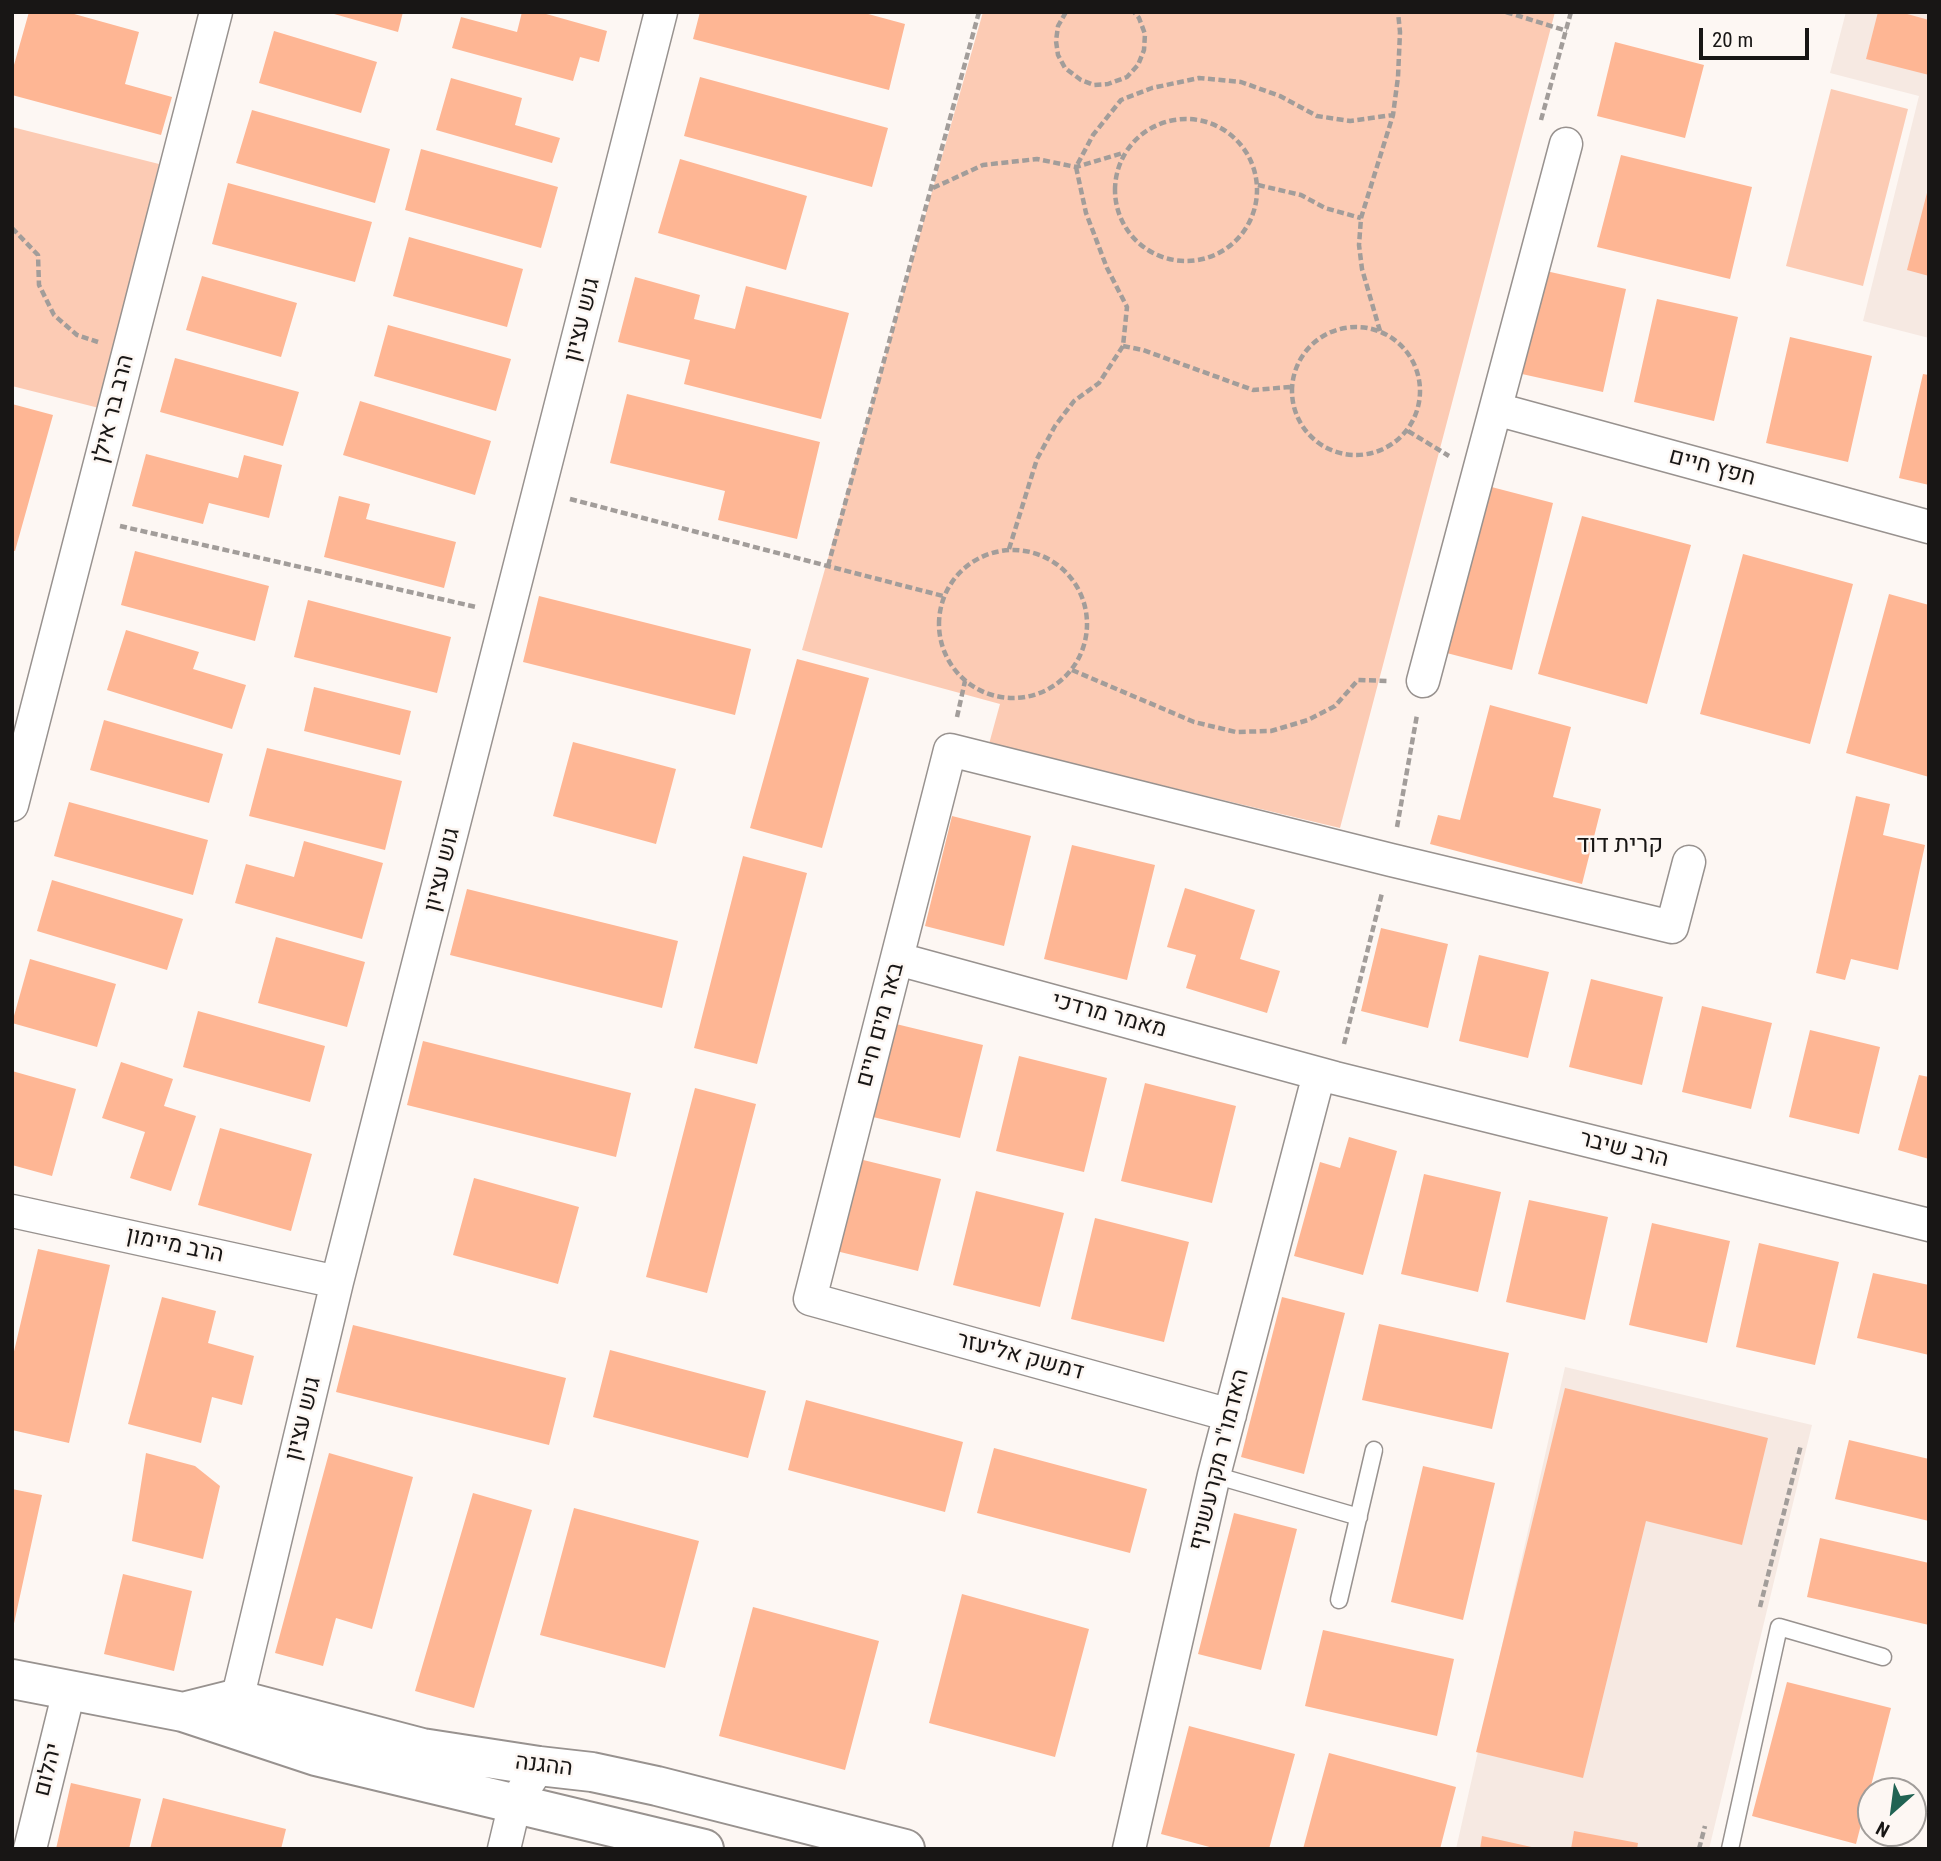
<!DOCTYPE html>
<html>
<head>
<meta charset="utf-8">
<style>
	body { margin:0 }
	#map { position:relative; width:1941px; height:1861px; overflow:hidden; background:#fdf7f3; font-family:"Roboto Condensed",sans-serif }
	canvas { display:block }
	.frame { position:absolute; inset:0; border:14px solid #181615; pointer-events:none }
	.north { position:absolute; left:1857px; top:1777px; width:70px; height:70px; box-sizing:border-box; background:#fdf7f3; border:2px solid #a19d9a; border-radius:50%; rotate:208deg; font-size:19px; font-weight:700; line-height:28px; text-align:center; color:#181615 }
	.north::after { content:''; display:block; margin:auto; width:24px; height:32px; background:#216353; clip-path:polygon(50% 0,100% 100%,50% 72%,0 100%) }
	.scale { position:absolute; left:1699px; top:28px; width:110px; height:32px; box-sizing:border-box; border:4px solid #181615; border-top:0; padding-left:9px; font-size:21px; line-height:24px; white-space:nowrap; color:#181615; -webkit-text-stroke:5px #fdf7f3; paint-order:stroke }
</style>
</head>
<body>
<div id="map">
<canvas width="1941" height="1861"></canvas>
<div class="frame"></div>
<div class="north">N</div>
<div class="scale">20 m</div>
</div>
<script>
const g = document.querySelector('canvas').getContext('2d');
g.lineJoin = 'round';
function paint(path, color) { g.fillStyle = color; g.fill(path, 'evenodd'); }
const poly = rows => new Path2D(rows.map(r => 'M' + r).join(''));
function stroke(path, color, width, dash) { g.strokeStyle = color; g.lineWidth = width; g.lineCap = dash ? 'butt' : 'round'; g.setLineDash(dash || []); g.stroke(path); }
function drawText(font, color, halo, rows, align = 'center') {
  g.font = font + ' "Roboto Condensed",Heebo,sans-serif'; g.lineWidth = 5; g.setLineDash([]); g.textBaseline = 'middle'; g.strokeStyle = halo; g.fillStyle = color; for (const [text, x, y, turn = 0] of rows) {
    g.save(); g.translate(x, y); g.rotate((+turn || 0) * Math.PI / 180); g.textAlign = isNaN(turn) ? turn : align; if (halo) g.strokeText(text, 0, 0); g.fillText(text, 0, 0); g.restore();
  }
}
const built = poly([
	[1846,12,1929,12,1929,338,1863,321,1919,96,1830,73],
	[1565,1367,1812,1425,1709,1849,1456,1849]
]);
const green = poly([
	[983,12,1555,12,1340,828,989,744,1000,704,802,650],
	[1831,89,1908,109,1863,286,1786,266],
	[12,127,159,164,99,408,12,386]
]);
const building = poly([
	[29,12,67,12,139,32,125,84,172,97,161,135,12,95,12,72],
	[327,12,403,12,398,32],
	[522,12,539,12,607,31,599,62,580,57,573,81,452,48,461,17,517,32],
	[700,12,861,12,905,24,889,90,693,39],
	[1878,12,1900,12,1929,20,1929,75,1866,59],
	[274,31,377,62,361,113,259,83],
	[1615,42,1704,65,1685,138,1597,116],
	[700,77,888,128,872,187,684,136],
	[451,78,522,98,515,125,560,138,552,163,436,130],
	[252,110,390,149,375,203,236,163],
	[421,149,558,187,541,248,405,210],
	[1621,155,1752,187,1730,279,1597,247],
	[680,159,807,196,786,270,658,233],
	[228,183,372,222,355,282,212,244],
	[1928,189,1929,189,1929,276,1907,270],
	[409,237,523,269,507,327,393,296],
	[1546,271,1626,289,1603,392,1522,374],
	[202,276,297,303,281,357,186,330],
	[635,277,700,295,694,319,735,329,746,286,849,313,821,419,684,384,690,360,618,342],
	[1657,299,1738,317,1714,421,1634,402],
	[388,325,511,359,496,411,374,376],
	[1790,337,1872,356,1848,462,1766,443],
	[175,358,299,392,283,446,160,412],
	[1923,374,1929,375,1929,485,1899,478],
	[627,394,820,442,797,539,718,520,725,491,610,463],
	[360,401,491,441,475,495,343,455],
	[12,404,53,415,15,551,12,550],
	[146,454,238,478,244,455,282,465,269,518,209,503,203,524,132,506],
	[1480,484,1553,503,1512,670,1439,651],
	[339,496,370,504,366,519,456,542,444,588,324,557],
	[1582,516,1691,545,1647,704,1538,674],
	[135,551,269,586,255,641,121,605],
	[1743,554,1853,584,1810,744,1700,714],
	[1889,594,1929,605,1929,777,1846,753],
	[539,596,751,649,735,715,523,662],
	[308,600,451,637,437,693,294,657],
	[126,630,199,652,193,669,246,685,232,729,107,690],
	[797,659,869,678,822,848,750,828],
	[314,687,411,711,400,755,304,731],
	[1490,705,1571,727,1553,797,1601,809,1582,884,1430,844,1438,815,1460,820],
	[104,720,223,754,209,803,90,770],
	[573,742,676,769,656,844,553,816],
	[267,748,402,781,385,850,249,816],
	[1856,796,1890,804,1883,835,1925,845,1898,970,1851,959,1845,980,1816,973],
	[69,802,208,840,193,895,54,856],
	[952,816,1031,836,1004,946,925,926],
	[304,841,383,863,362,939,235,903,246,864,294,877],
	[1072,845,1155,865,1127,980,1044,959],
	[743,856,807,873,757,1064,694,1048],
	[52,880,183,919,167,970,37,931],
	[1185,888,1255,910,1240,959,1280,971,1267,1013,1186,988,1196,955,1167,947],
	[467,889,678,941,662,1008,450,955],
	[1381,928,1448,944,1428,1028,1361,1011],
	[276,937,365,962,347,1027,258,1003],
	[1479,955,1549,972,1528,1058,1459,1041],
	[30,959,116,984,97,1047,12,1023],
	[1591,979,1663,997,1642,1085,1569,1067],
	[1702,1006,1772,1023,1751,1109,1682,1092],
	[198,1011,325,1046,310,1102,183,1067],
	[896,1024,983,1045,960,1138,873,1117],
	[1810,1030,1880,1047,1859,1134,1789,1117],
	[423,1041,631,1093,616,1157,407,1105],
	[1019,1056,1107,1078,1084,1172,996,1151],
	[121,1062,173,1079,164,1106,196,1116,171,1191,130,1178,145,1132,102,1118],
	[12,1071,76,1089,52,1176,12,1165],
	[1919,1075,1929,1077,1929,1159,1898,1150],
	[1145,1083,1236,1106,1212,1203,1121,1181],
	[695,1088,756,1104,707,1293,646,1277],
	[220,1128,312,1154,291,1231,198,1205],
	[1349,1137,1397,1151,1363,1275,1294,1256,1320,1162,1340,1168],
	[855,1158,941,1179,918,1271,832,1250],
	[1424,1174,1501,1192,1478,1292,1401,1274],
	[474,1178,579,1207,558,1284,453,1255],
	[976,1191,1064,1213,1040,1307,953,1285],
	[1529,1200,1608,1217,1585,1320,1506,1302],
	[1095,1218,1189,1242,1164,1342,1071,1319],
	[1652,1223,1730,1241,1707,1343,1629,1325],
	[1759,1243,1839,1262,1815,1365,1736,1347],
	[38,1249,110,1265,69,1443,12,1430,12,1360],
	[1873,1273,1929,1285,1929,1355,1857,1338],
	[162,1297,216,1311,208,1343,254,1356,242,1405,212,1397,201,1443,128,1424],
	[1282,1297,1345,1313,1304,1474,1241,1457],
	[1379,1324,1509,1353,1492,1429,1362,1400],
	[353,1325,566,1378,549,1445,336,1392],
	[610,1350,766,1391,748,1458,593,1417],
	[1565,1388,1768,1438,1742,1545,1646,1521,1583,1778,1476,1752],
	[806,1400,963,1442,945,1512,788,1470],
	[1849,1440,1929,1459,1929,1521,1835,1499],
	[994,1448,1147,1489,1130,1553,977,1513],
	[146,1453,195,1466,220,1486,203,1559,132,1541],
	[329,1453,413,1477,372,1629,336,1618,323,1666,275,1653],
	[1423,1466,1495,1483,1463,1620,1391,1602],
	[12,1489,42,1495,13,1628,12,1628],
	[473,1493,532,1510,474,1708,415,1691],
	[574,1508,699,1541,665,1668,540,1635],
	[1234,1513,1297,1529,1261,1670,1198,1654],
	[1820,1538,1929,1563,1929,1625,1807,1597],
	[123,1574,192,1591,174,1671,104,1654],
	[962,1594,1089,1629,1055,1757,929,1723],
	[753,1607,879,1641,845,1770,719,1736],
	[1323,1630,1454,1659,1437,1736,1305,1706],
	[1787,1682,1891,1708,1856,1844,1752,1816],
	[1189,1726,1295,1754,1269,1849,1217,1849,1161,1834],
	[1329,1753,1456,1787,1440,1849,1303,1849],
	[71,1783,141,1799,129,1849,56,1849],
	[163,1798,286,1829,281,1849,150,1849],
	[1574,1831,1638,1843,1637,1849,1571,1849],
	[1482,1836,1536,1848,1535,1849,1480,1849]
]);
const path = poly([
	[1066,12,1058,26,1056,41,1058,55,1065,68,1081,80,1094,85,1108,84,1127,77,1138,65,1144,50,1145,34,1139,18,1134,12],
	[1506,12,1567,31],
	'1115 190a71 71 0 1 1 142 0a71 71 0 1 1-142 0Z',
	[1541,120,1571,12],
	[1258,185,1301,195,1325,208,1361,218],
	[933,188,983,165,1037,159,1076,167,1123,153],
	[12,228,38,255,39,285,54,315,77,335,98,342],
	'1292 391a64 64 0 1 1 128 0a64 64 0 1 1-128 0Z',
	[1380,331,1362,269,1359,245,1361,218,1393,115,1398,77,1400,32,1398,12],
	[1123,346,1143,350,1253,390,1290,387],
	[1408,431,1449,456],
	[570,499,943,596],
	[120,526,476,607],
	[1009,549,1037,459,1055,426,1074,401,1099,383,1123,346,1127,307,1107,268,1086,213,1076,167,1093,135,1121,100,1152,88,1199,78,1241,82,1280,96,1317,116,1350,121,1393,115],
	'939 624a74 74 0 1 1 148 0a74 74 0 1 1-148 0Z',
	[828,566,979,12],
	[1072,670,1194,722,1236,732,1271,731,1308,720,1335,706,1358,680,1389,681],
	[957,717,965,681],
	[1397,827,1417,715],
	[1344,1044,1382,893],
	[1760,1607,1801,1445],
	[1699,1849,1705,1826]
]);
const lane = poly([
	[1214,1475,1359,1517],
	[1339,1600,1374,1450],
	[1730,1849,1779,1627,1883,1657]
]);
const street = poly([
	[1496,409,1929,527],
	[1423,681,1566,144],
	[12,805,216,12],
	[898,959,1335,1078,1929,1225],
	[12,1211,337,1282],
	[1230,1415,810,1299,950,750,1391,860,1672,927,1689,862],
	[232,1721,337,1282,661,12],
	[30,1849,69,1691],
	[504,1849,515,1803,539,1766],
	[1129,1849,1214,1475,1319,1074]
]);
const secondary = poly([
	[12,1679,183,1712,316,1756,704,1849],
	[183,1712,235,1699,422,1748,539,1766,592,1772,657,1786,905,1849]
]);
const streetNames = [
	["גוש עציון",583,320,-76],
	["הרב בר אילן",114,409,-76],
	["חפץ חיים",1712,468,15],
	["גוש עציון",443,870,-76],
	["מאמר מרדכי",1109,1016,15],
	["באר מים חיים",881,1025,-75],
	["הרב שיבר",1624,1150,14],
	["הרב מיימון",175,1246,12],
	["דמשק אליעזר",1020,1357,15],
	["גוש עציון",304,1419,-76],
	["האדמו\"ר מקרעשניף",1220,1460,-76],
	["ההגנה",544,1766,7],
	["יהלום",49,1770,-76]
];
const neighbourhoodNames = [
	["קרית דוד",1620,846]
];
paint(built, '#f6e9e2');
paint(green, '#fccbb4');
paint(building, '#feb694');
stroke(lane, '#98928f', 19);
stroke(street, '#98928f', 35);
stroke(secondary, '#98928f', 42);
stroke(path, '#a29d9a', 4.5, [7, 3.5]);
stroke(lane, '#fff', 16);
stroke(street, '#fff', 32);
stroke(secondary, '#fff', 38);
drawText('23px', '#181615', '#fdf7f3', streetNames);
drawText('24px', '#181615', '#fdf7f3', neighbourhoodNames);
</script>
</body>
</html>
